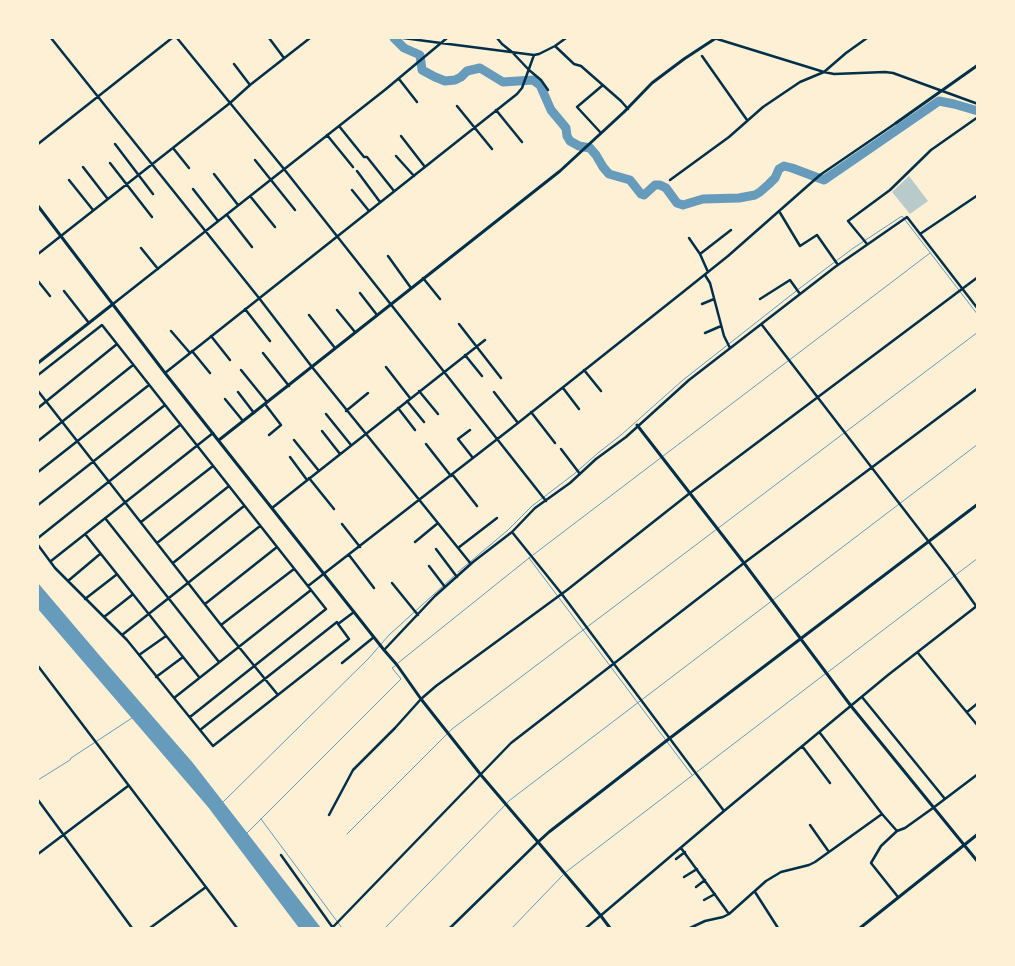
<!DOCTYPE html>
<html>
<head>
<meta charset="utf-8">
<style>
	body { margin:0 }
	#map { position:relative; width:1015px; height:966px; overflow:hidden; background:#fdf0d5; font-family:Cabin,sans-serif }
	canvas { display:block }
	.frame { position:absolute; inset:0; border:39px solid #fdf0d5; pointer-events:none }
</style>
</head>
<body>
<div id="map">
<canvas width="1015" height="966"></canvas>
<div class="frame"></div>
</div>
<script>
const g = document.querySelector('canvas').getContext('2d');
g.lineJoin = 'round';
function paint(path, color) { g.fillStyle = color; g.fill(path, 'evenodd'); }
const poly = rows => new Path2D(rows.map(r => 'M' + r).join(''));
function stroke(path, color, width, dash) { g.strokeStyle = color; g.lineWidth = width; g.lineCap = dash ? 'butt' : 'round'; g.setLineDash(dash || []); g.stroke(path); }
const green = poly([
	[909,176,928,201,910,214,892,192]
]);
const water = poly([
	[38,583,100,656,193,763,321,928,299,928,208,807,38,609]
]);
const stream = poly([
	[529,558,692,775],
	[458,572,508,530,532,506,574,474,598,453,621,435,683,380,800,288,852,249,902,216,978,315],
	[398,663,529,558,930,253],
	[828,672,978,558],
	[38,780,70,760,71,758,132,718],
	[223,802,369,658,389,635,454,576],
	[261,819,342,928],
	[246,834,401,679,392,668,395,666],
	[347,834,452,729,978,332],
	[566,872,825,674],
	[385,928,510,800,978,444],
	[512,928,563,875]
]);
const river = poly([
	[394,38,404,48,420,55,422,70,435,77,445,81,455,80,461,77,467,71,480,68,503,82,533,80,540,85,551,110,566,128,567,136,570,141,579,146,590,148,596,155,603,167,609,174,630,180,641,194,644,195,655,185,660,185,666,188,677,203,683,205,703,199,739,198,755,195,760,192,769,184,775,178,779,169,784,166,792,168,824,180,939,101,954,104,978,111]
]);
const minor = poly([
	[51,38,259,298,312,367,471,564],
	[177,38,284,169,546,501],
	[269,38,284,58],
	[403,38,441,43,534,55,539,54,555,46,566,38],
	[497,38,502,44,512,52,529,70,541,80,548,90],
	[714,38,824,72,834,74,885,72,893,73,978,104],
	[555,46,574,64,581,66,621,101,628,109],
	[702,56,747,120],
	[234,64,250,85],
	[399,79,417,102],
	[457,106,492,149],
	[496,110,522,142],
	[339,126,364,157,367,157,394,191],
	[601,133,577,107,603,85],
	[327,135,353,167],
	[401,136,425,167],
	[38,144,172,38],
	[115,144,153,194],
	[173,148,189,168],
	[396,156,414,176],
	[255,160,295,210],
	[110,163,152,217],
	[83,167,107,198],
	[357,171,380,202],
	[214,174,238,205],
	[69,180,93,210],
	[670,180,729,137,763,107,800,82,824,72,846,53,867,38],
	[193,189,218,221],
	[352,190,369,211],
	[250,196,275,227],
	[779,211,800,246,817,235,838,265],
	[227,215,252,247],
	[920,234,978,195],
	[689,238,700,254,708,272],
	[867,244,848,221,890,190,931,150,978,117],
	[141,248,158,269],
	[38,254,230,103,250,85,310,38],
	[700,254,731,230],
	[388,256,411,288],
	[705,275,710,283,724,336,730,348],
	[423,278,440,299],
	[38,281,50,296],
	[64,291,89,323],
	[360,293,377,315],
	[760,299,790,280,800,294],
	[113,304,386,89,447,38],
	[702,304,714,299],
	[245,309,270,341],
	[337,310,355,332],
	[309,315,335,348],
	[459,324,501,378],
	[762,325,949,568,976,606],
	[171,331,190,353],
	[705,333,721,326],
	[211,336,230,360],
	[192,351,210,373],
	[263,353,289,386],
	[465,355,482,376],
	[386,367,410,398],
	[241,370,267,402],
	[584,370,601,391],
	[165,373,517,94,522,88,534,55],
	[38,375,102,325,326,609,190,717],
	[563,388,579,409],
	[38,391,221,625,278,695],
	[419,391,438,414],
	[238,392,254,413],
	[494,392,518,423],
	[225,399,243,421],
	[407,401,424,422],
	[265,404,281,425,269,435],
	[38,408,117,344],
	[398,408,415,430],
	[346,411,368,393],
	[531,412,555,443],
	[326,414,351,445],
	[470,430,458,439,473,458],
	[322,431,340,454],
	[294,440,319,471],
	[38,441,133,365],
	[426,444,451,476],
	[561,449,580,474],
	[290,457,307,480],
	[38,472,149,385],
	[452,474,477,506],
	[309,478,334,509],
	[38,505,165,405],
	[272,508,485,340],
	[105,518,219,662],
	[141,522,213,466],
	[342,524,360,547],
	[512,532,561,593,724,811],
	[85,534,199,677],
	[38,538,180,425],
	[415,542,438,523],
	[157,543,229,486],
	[38,545,55,568,127,640,213,746,349,639,338,624],
	[458,548,497,518],
	[436,549,457,577],
	[349,555,374,588],
	[51,561,213,433],
	[173,563,244,506],
	[429,566,445,587],
	[68,581,100,554],
	[392,583,418,615],
	[308,586,518,423,683,292,728,256,820,175,896,123],
	[85,599,116,575],
	[205,604,277,547],
	[104,617,132,595],
	[221,625,294,569],
	[122,635,260,526],
	[384,650,435,596,473,562,512,532,535,508,570,483,596,459,626,437,689,380,835,267,907,217,978,309],
	[918,653,978,726],
	[139,655,166,636],
	[342,663,374,637],
	[38,666,237,928],
	[156,677,183,657],
	[862,697,945,799],
	[174,698,311,590],
	[967,712,978,703],
	[200,730,337,622,338,624,354,612],
	[820,733,882,814,897,831,905,828,933,808,978,774],
	[802,746,830,783],
	[38,800,132,928],
	[329,815,353,770,395,728,421,699,436,686,567,590,690,493,978,277],
	[810,825,829,852],
	[897,831,881,846,871,863,898,897],
	[681,848,729,914],
	[38,854,128,786],
	[281,855,333,928],
	[676,859,685,852],
	[684,877,697,869],
	[696,887,705,880],
	[755,892,778,928],
	[704,900,715,894],
	[150,928,206,887],
	[332,928,511,743,744,563,978,388],
	[450,928,538,842],
	[586,928,724,811,888,675,978,605],
	[690,928,705,921,723,917,729,914,766,881,781,872,809,865,815,862,882,814]
]);
const tertiary = poly([
	[896,123,978,65],
	[38,206,165,373,384,650,397,665,421,699,481,775,601,916,610,928],
	[38,363,113,304],
	[637,425,744,563,851,706,978,862],
	[219,440,560,171,624,112,652,83,684,59,716,38],
	[538,842,549,832,670,738,978,504],
	[860,928,978,834]
]);
paint(green, '#b9caca');
paint(water, '#669bbc');
stroke(stream, '#669bbc', 1);
stroke(river, '#669bbc', 9);
stroke(minor, '#003049', 2.5);
stroke(tertiary, '#003049', 3);
</script>
</body>
</html>
